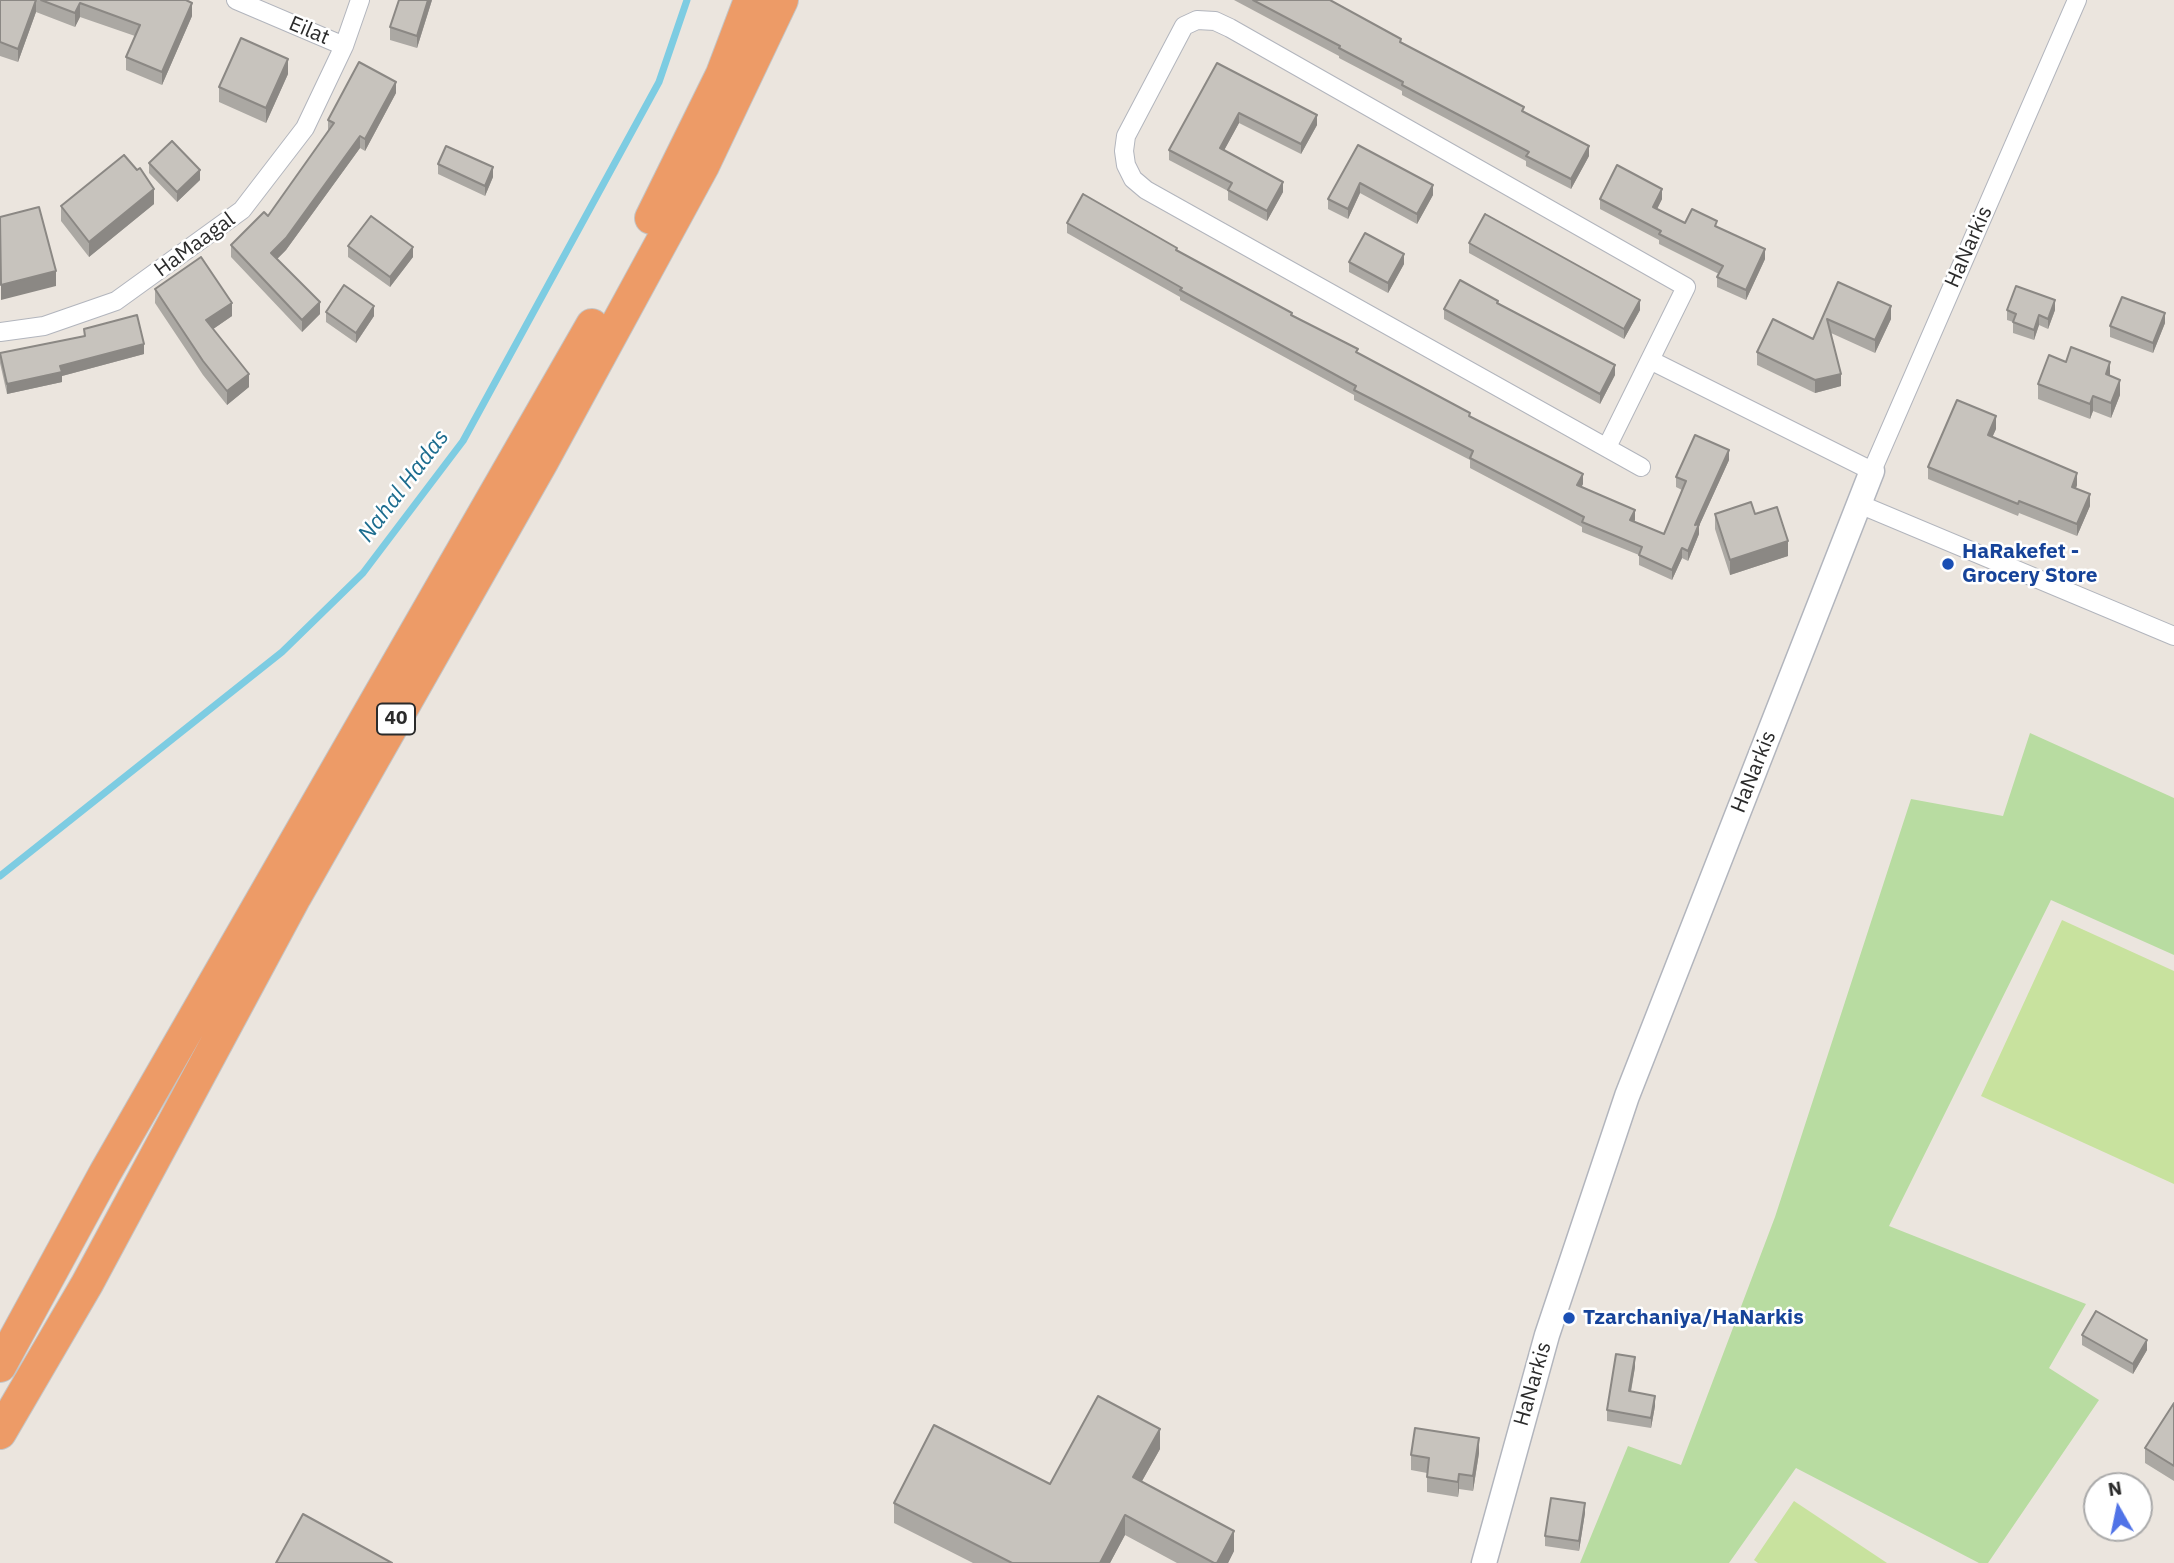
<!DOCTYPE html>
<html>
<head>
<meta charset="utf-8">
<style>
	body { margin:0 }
	#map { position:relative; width:2174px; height:1563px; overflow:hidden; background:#ebe5de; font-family:"IBM Plex Sans",sans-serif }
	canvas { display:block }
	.north { position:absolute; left:2083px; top:1472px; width:70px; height:70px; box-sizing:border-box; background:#fff; border:2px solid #aaa; border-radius:50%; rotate:351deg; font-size:19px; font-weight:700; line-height:28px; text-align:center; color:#2b2b2b }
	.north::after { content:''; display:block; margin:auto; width:24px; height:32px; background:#5073e7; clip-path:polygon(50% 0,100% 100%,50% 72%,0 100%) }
</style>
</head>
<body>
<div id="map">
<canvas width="2174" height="1563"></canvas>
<div class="north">N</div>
</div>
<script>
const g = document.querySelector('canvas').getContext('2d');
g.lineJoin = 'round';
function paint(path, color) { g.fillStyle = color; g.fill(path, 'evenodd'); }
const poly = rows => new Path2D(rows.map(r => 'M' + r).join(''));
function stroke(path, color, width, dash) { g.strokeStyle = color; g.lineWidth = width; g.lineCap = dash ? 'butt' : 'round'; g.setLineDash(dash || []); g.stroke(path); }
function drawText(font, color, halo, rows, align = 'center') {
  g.font = font + ' "IBM Plex Sans",sans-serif'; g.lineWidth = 5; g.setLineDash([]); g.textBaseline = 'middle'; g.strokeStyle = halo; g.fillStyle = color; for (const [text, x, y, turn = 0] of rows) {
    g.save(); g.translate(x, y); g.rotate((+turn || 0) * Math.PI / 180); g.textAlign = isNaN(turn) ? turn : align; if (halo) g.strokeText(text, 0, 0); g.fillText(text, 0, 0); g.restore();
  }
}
const green = poly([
	[2030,733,2174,798,2174,955,2051,900,1889,1226,2086,1304,2049,1368,2099,1400,1988,1563,1979,1563,1796,1468,1729,1563,1580,1563,1628,1446,1681,1465,1775,1217,1911,799,2003,816]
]);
const pitch = poly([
	[2062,920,2174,971,2174,1184,1981,1096],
	[1794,1501,1887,1563,1758,1563,1754,1560]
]);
const stream = poly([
	[0,876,282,652,363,573,463,441,659,82,687,0]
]);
const street = poly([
	[236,0,344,46],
	[0,332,44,326,116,301,242,210,305,128,344,46,360,0],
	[1650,360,1872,471,2077,0],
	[1607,447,1686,287,1230,28,1215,21,1197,20,1184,26,1126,136,1124,151,1126,165,1133,179,1146,190,1641,467],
	[1859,504,2174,636]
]);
const secondary = poly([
	[1484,1563,1547,1335,1627,1096,1872,471]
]);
const highway = poly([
	[651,218,722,74,750,0],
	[0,1366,105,1173,592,325],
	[0,1433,87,1284,295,897,542,462,703,166,782,0]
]);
const wall = poly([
	[0,0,186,0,192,16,162,85,126,70,126,57,135,36,80,17,75,27,36,12,18,62,0,56],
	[432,0,417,48,390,40,390,27],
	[1234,0,1330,0,1401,43,1524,112,1589,156,1571,189,1526,166,1526,161,1402,95,1402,91,1339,58,1339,56],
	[1217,63,1317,125,1301,154,1239,123,1224,150,1283,192,1267,221,1228,200,1228,191,1169,160,1169,150],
	[288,74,266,123,219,102,219,87],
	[396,93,365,151,360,148,286,250,277,259,320,314,302,332,231,257,231,245,268,216,328,131,328,120],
	[1358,145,1433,195,1417,224,1360,193,1348,219,1328,209,1328,199],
	[149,163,200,180,177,202,149,173],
	[438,164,493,177,485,196,438,174],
	[1600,199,1662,199,1657,209,1685,223,1717,227,1765,259,1746,300,1717,287,1717,277,1719,274,1659,244,1659,240,1600,209],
	[154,204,89,257,61,221,61,206],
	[1067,223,1177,251,1292,315,1470,417,1583,484,1581,487,1635,520,1634,521,1664,534,1682,490,1676,487,1676,477,1729,460,1699,526,1699,534,1688,561,1682,558,1672,580,1639,565,1639,555,1582,532,1582,527,1470,468,1470,460,1354,400,1354,395,1180,300,1180,297,1067,233],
	[1469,243,1640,310,1624,339,1469,253],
	[348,246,413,257,390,287,348,257],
	[1349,262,1404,264,1388,293,1349,272],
	[1838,282,1891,319,1875,353,1831,333,1841,386,1815,393,1757,365,1757,352,1813,339],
	[155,289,232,316,213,329,249,387,227,405,203,375,155,303],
	[1498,303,1615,375,1600,404,1444,319,1444,309],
	[2007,310,2055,310,2048,329,2039,325,2034,340,2013,333,2013,322,2007,320],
	[326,312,374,316,356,343,326,322],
	[2165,323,2153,353,2110,337,2110,326],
	[84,329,144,354,62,376,62,382,7,394,0,363,0,353,84,337],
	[2066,362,2110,376,2120,395,2111,418,2093,411,2090,419,2038,399,2038,384],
	[1996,429,1992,437,2077,485,2076,488,2090,506,2077,536,2019,513,2018,516,1928,479,1928,467],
	[1715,514,1755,514,1788,556,1730,575,1715,529],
	[2082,1335,2147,1350,2133,1374,2082,1345],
	[1635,1367,1631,1392,1655,1406,1651,1428,1607,1421,1607,1410],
	[2174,1403,2174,1481,2145,1463,2145,1448],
	[1160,1449,1142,1481,1234,1551,1228,1563,1177,1563,1125,1535,1110,1563,973,1563,894,1523,894,1503,1050,1484],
	[1479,1453,1473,1491,1459,1489,1458,1497,1427,1492,1427,1473,1411,1470,1411,1455],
	[1585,1513,1579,1551,1545,1546,1545,1536]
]);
const shadedWall = poly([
	[36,0,36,12,18,62,18,49],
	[428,0,432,0,417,48,417,36],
	[80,3,80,17,75,27,75,13],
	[192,3,192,16,162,85,162,72],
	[288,59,288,74,266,123,266,108],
	[396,82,396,93,365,151,365,139],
	[1239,113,1239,123,1220,158,1220,148],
	[1317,115,1317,125,1301,154,1301,144],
	[360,136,360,148,286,250,271,265,271,253],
	[1589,146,1589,156,1571,189,1571,179],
	[493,167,493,177,485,196,485,186],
	[200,170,200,180,177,202,177,192],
	[1283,182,1283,192,1267,221,1267,211],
	[1360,183,1360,193,1348,219,1348,209],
	[1433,185,1433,195,1417,224,1417,214],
	[154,189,154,204,89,257,89,242],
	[1662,189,1662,199,1653,217,1653,207],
	[413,247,413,257,390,287,390,277],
	[1765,249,1765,259,1746,300,1746,290],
	[1404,254,1404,264,1388,293,1388,283],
	[56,271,56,286,1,300,1,285],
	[1640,300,1640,310,1624,339,1624,329],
	[2055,300,2055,310,2048,329,2048,319],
	[320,302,320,314,302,332,302,320],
	[232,303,232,316,206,334,206,320],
	[374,306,374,316,356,343,356,333],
	[1891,306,1891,319,1875,353,1875,340],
	[2165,313,2165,323,2153,353,2153,343],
	[2039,315,2039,325,2034,340,2034,330],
	[144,344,144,354,62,376,62,382,7,394,7,384,60,366],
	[2110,362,2110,377,2106,374],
	[1615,365,1615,375,1600,404,1600,394],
	[249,374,249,387,227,405,227,391],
	[1841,374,1841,386,1815,393,1815,380],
	[2120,380,2120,395,2111,418,2111,403],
	[2093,396,2093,411,2090,419,2090,404],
	[1996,416,1996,429,1988,447,1988,435],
	[1729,450,1729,460,1699,526,1699,534,1688,561,1688,551,1695,525],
	[2077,473,2077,485,2072,499,2072,487],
	[1583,474,1583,484,1577,495,1577,485],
	[2090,494,2090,506,2077,536,2077,524],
	[1635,510,1635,520,1630,530,1630,520],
	[1788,541,1788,556,1730,575,1730,560],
	[1682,548,1682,558,1672,580,1672,570],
	[2147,1340,2147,1350,2133,1374,2133,1364],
	[1635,1357,1635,1367,1629,1401,1629,1391],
	[1655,1396,1655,1406,1651,1428,1651,1418],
	[1160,1429,1160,1449,1133,1497,1133,1477],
	[1479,1438,1479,1453,1473,1491,1473,1476],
	[1459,1474,1459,1489,1458,1497,1458,1482],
	[1585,1503,1585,1513,1579,1551,1579,1541],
	[1125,1515,1125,1535,1110,1563,1100,1563],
	[1234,1531,1234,1551,1228,1563,1217,1563]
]);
const building = poly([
	[0,0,36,0,18,49,0,42,0,0],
	[41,0,186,0,192,3,162,72,126,57,140,25,80,3,75,13,41,0],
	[399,0,428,0,417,36,390,27,399,0],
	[1253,0,1330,0,1401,39,1400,42,1524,107,1522,111,1589,146,1571,179,1526,156,1529,152,1402,85,1403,82,1339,48,1340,46,1253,0],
	[241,38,288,59,266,108,219,87,241,38],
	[359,62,396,82,365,139,360,136,286,238,271,253,320,302,302,320,231,245,264,212,268,216,334,123,328,120,359,62],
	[1217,63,1317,115,1301,144,1239,113,1220,148,1283,182,1267,211,1228,190,1232,183,1169,150,1217,63],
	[172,141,200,170,177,192,149,163,172,141],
	[1358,145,1433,185,1417,214,1360,183,1348,209,1328,199,1358,145],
	[446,146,493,167,485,186,438,164,446,146],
	[124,155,137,170,140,168,154,189,89,242,61,206,124,155],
	[1617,165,1662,189,1653,207,1685,223,1692,209,1717,221,1715,226,1765,249,1746,290,1717,277,1723,266,1659,234,1661,231,1600,199,1617,165],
	[1083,194,1177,248,1176,250,1292,313,1291,315,1358,349,1356,352,1470,413,1469,416,1583,474,1577,485,1635,510,1630,520,1664,534,1686,481,1676,477,1695,435,1729,450,1695,525,1699,524,1688,551,1682,548,1672,570,1639,555,1642,547,1582,522,1584,517,1470,458,1473,451,1354,390,1356,386,1180,290,1182,288,1067,223,1083,194],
	[39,207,56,271,1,285,0,217,39,207],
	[1485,214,1640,300,1624,329,1469,243,1485,214],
	[371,216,413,247,390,277,348,246,371,216],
	[1365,233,1404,254,1388,283,1349,262,1365,233],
	[201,257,232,303,206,320,249,374,227,391,203,361,155,289,201,257],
	[1460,280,1498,301,1497,303,1615,365,1600,394,1444,309,1460,280],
	[1838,282,1891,306,1875,340,1827,319,1841,374,1815,380,1757,352,1773,319,1813,339,1838,282],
	[344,285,374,306,356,333,326,312,344,285],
	[2016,286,2055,300,2048,319,2039,315,2034,330,2013,322,2016,314,2007,310,2016,286],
	[2122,297,2165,313,2153,343,2110,326,2122,297],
	[137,315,144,344,60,366,62,372,7,384,0,353,85,336,84,329,137,315],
	[2071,347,2110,362,2106,374,2120,380,2111,403,2093,396,2090,404,2038,384,2049,355,2066,362,2071,347],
	[1957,400,1996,416,1988,435,2077,473,2072,487,2090,494,2077,524,2019,501,2018,504,1928,467,1957,400],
	[1751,502,1755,514,1777,507,1788,541,1730,560,1715,514,1751,502],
	[2096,1311,2147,1340,2133,1364,2082,1335,2096,1311],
	[1616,1354,1635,1357,1629,1391,1655,1396,1651,1418,1607,1410,1616,1354],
	[1098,1396,1160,1429,1133,1477,1234,1531,1217,1563,1214,1563,1125,1515,1100,1563,1012,1563,894,1503,934,1425,1050,1484,1098,1396],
	[2174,1403,2174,1466,2145,1448,2174,1403],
	[1415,1428,1479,1438,1473,1476,1459,1474,1458,1482,1427,1477,1429,1458,1411,1455,1415,1428],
	[1551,1498,1585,1503,1579,1541,1545,1536,1551,1498],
	[303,1514,392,1563,276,1563,303,1514]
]);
const markers = [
	[1948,564,7,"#1a4fb4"],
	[1569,1318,7,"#1a4fb4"]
];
const shields = [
	[396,719,38]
];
const shieldNames = [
	["40",396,719]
];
const streetNames = [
	["Eilat",309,31,23],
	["HaMaagal",195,245,-36],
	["HaNarkis",1969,247,-66],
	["HaNarkis",1754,772,-68],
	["HaNarkis",1533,1384,-74]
];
const transitNames = [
	["HaRakefet -",1962,552],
	["Grocery Store",1962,576],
	["Tzarchaniya/HaNarkis",1583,1318]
];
const waterNames = [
	["Nahal Hadas",404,486,-53]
];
paint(green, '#b8dca1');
paint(pitch, '#c8e29e');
stroke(stream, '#7dcce2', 7);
stroke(street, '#b2b5bd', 20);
stroke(secondary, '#b2b5bd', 27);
stroke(highway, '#c4c4c4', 34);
stroke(street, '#fff', 18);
stroke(secondary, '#fff', 24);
stroke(highway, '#ed9b67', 32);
paint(wall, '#aba8a3');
paint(shadedWall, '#8b8884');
paint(building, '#c7c3bd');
stroke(building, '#8b8884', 2);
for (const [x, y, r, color] of markers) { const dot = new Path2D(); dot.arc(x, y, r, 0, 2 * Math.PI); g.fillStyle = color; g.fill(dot); stroke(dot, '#fff', 2.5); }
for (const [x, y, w] of shields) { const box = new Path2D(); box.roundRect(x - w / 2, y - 15.5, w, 31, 5); g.fillStyle = '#fff'; g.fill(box); stroke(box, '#2b2b2b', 2); }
drawText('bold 19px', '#2b2b2b', null, shieldNames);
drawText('21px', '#2b2b2b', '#fff', streetNames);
drawText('bold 21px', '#164399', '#fff', transitNames, 'left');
drawText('italic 23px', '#1c6c8e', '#fff', waterNames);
</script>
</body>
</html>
